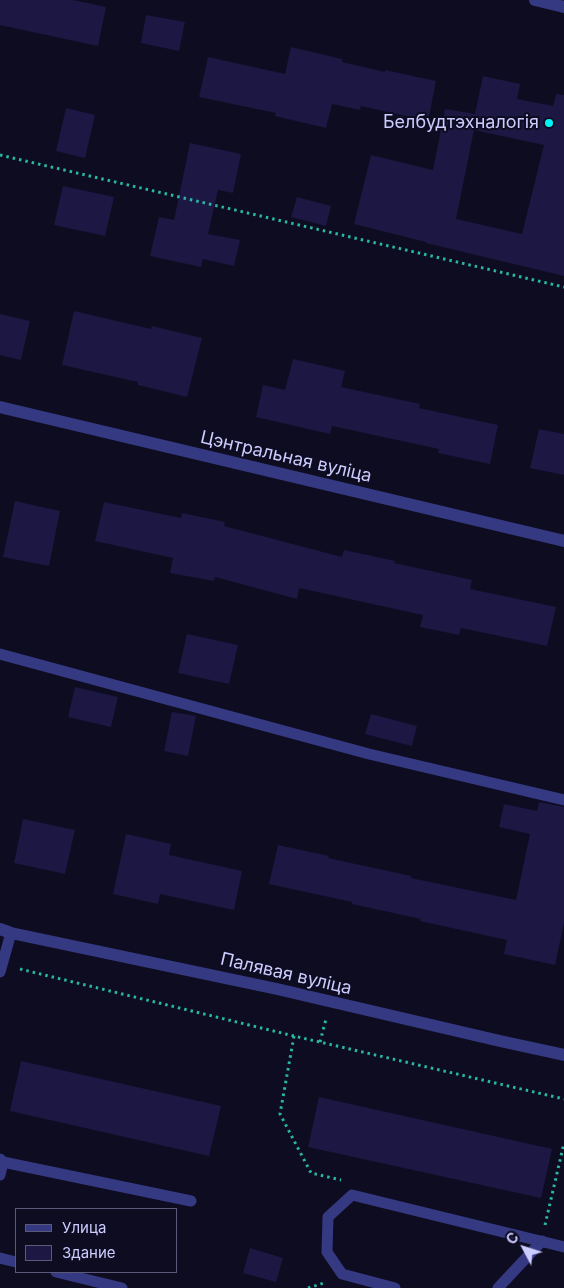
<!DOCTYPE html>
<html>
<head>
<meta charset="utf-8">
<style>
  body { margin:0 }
  #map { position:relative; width:564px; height:1288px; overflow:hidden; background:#0e0c21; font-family:Inter,sans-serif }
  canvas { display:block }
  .legend { position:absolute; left:15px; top:1208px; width:162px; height:65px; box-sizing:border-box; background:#0e0c21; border:1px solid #5a597a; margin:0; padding:6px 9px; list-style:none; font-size:15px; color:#cdccff }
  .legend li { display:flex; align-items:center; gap:10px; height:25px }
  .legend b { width:25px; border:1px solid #5a597a }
  .north { position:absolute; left:499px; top:1223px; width:50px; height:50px; -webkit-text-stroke:4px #0e0c21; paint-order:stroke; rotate:310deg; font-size:14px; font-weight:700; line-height:20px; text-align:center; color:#cdccff }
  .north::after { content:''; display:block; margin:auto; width:18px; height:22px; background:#cdccff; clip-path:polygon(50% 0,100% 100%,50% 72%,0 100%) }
</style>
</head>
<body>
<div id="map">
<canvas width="564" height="1288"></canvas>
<ul class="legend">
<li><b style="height:6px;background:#353982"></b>Улица</li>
<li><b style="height:14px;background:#1c1743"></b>Здание</li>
</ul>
<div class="north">С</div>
</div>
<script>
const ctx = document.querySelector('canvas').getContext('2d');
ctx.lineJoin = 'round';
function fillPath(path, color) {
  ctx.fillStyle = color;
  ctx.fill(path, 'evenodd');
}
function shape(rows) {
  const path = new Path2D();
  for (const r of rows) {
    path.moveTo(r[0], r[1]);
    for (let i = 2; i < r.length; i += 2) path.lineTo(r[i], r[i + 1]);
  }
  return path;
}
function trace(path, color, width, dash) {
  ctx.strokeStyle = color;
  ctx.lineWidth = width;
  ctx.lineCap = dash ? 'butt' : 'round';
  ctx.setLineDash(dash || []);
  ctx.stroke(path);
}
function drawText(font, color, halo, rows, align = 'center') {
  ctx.font = font + ' Inter,sans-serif';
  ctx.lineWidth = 4;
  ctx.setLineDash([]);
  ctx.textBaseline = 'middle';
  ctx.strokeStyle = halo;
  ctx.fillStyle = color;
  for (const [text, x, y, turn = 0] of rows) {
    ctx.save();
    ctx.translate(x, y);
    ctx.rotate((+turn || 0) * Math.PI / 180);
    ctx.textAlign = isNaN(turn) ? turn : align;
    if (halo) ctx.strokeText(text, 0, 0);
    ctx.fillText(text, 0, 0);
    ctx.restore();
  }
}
fillPath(shape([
  [0,0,73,0,106,7,98,46,0,25],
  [146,15,185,22,179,51,141,43],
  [291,47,342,59,342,62,385,72,385,70,436,81,428,121,361,106,360,110,332,104,326,128,275,116,276,113,199,97,208,57,285,74],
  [483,76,520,84,517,99,553,106,556,94,564,95,564,276,426,243,426,242,354,224,371,155,433,170,445,109,475,114],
  [474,130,544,145,522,234,456,219],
  [66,108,95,115,85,158,56,151],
  [190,143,241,154,233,193,218,190,208,234,240,240,234,266,203,259,201,267,150,256,159,217,174,220],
  [63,186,114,197,105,236,54,225],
  [297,197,331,206,326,226,291,217],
  [74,311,151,329,152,326,202,338,187,397,138,385,138,382,62,365],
  [0,314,30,321,21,360,0,355],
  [293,359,345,371,341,387,420,404,419,408,498,425,490,464,438,453,439,449,332,426,330,434,256,417,263,385,285,390],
  [539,429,564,434,564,475,530,468],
  [15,501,60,511,49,566,3,557],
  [104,502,181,518,182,513,225,522,224,526,342,557,344,550,395,561,394,563,472,580,470,589,556,607,547,646,461,628,459,635,420,627,423,615,299,588,297,599,215,577,214,581,170,573,173,558,95,541],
  [187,634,238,645,229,684,178,673],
  [75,687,118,697,111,727,68,717],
  [172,712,196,716,188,756,164,751],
  [371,714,417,726,412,746,365,734],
  [539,802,564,807,564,923,555,965,504,954,507,940,420,921,421,919,352,904,352,902,269,884,278,845,329,856,328,858,411,876,411,878,516,900,530,834,499,827,504,804,537,811],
  [23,819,75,830,65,874,14,863],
  [126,834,171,844,169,855,242,871,234,910,160,894,158,904,113,894],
  [21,1061,221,1106,209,1156,10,1111],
  [319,1097,552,1149,541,1198,308,1147],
  [250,1248,283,1258,276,1282,243,1273]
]), '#1c1743');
trace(shape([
  [0,155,564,287],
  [20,969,294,1036,564,1099],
  [294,1036,280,1114,311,1173,341,1180],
  [320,1042,326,1019],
  [545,1225,564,1143],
  [308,1288,324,1283]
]), '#28b7a2', 3, [2.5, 4]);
trace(shape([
  [0,654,369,754,564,800],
  [0,972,11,933],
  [0,1159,3,1162,191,1201],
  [0,1175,3,1162],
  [0,1258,16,1262],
  [56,1272,122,1288],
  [395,1288,342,1274,327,1252,328,1217,352,1195,564,1247],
  [498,1288,542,1241]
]), '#353982', 11);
trace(shape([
  [535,0,564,7],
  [0,407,564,541],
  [0,929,11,933,277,989,500,1041,564,1055]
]), '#353982', 12);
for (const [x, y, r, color] of [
  [549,123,5,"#00f4f7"]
]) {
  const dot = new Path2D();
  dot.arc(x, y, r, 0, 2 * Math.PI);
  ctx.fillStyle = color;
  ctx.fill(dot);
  trace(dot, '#0e0c21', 2);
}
drawText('18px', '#cdccff', '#0e0c21', [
  ["Белбудтэхналогія",539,123]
], 'right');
drawText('18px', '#cdccff', '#0e0c21', [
  ["Цэнтральная вуліца",286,457,13],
  ["Палявая вуліца",286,974,13]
]);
</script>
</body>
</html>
